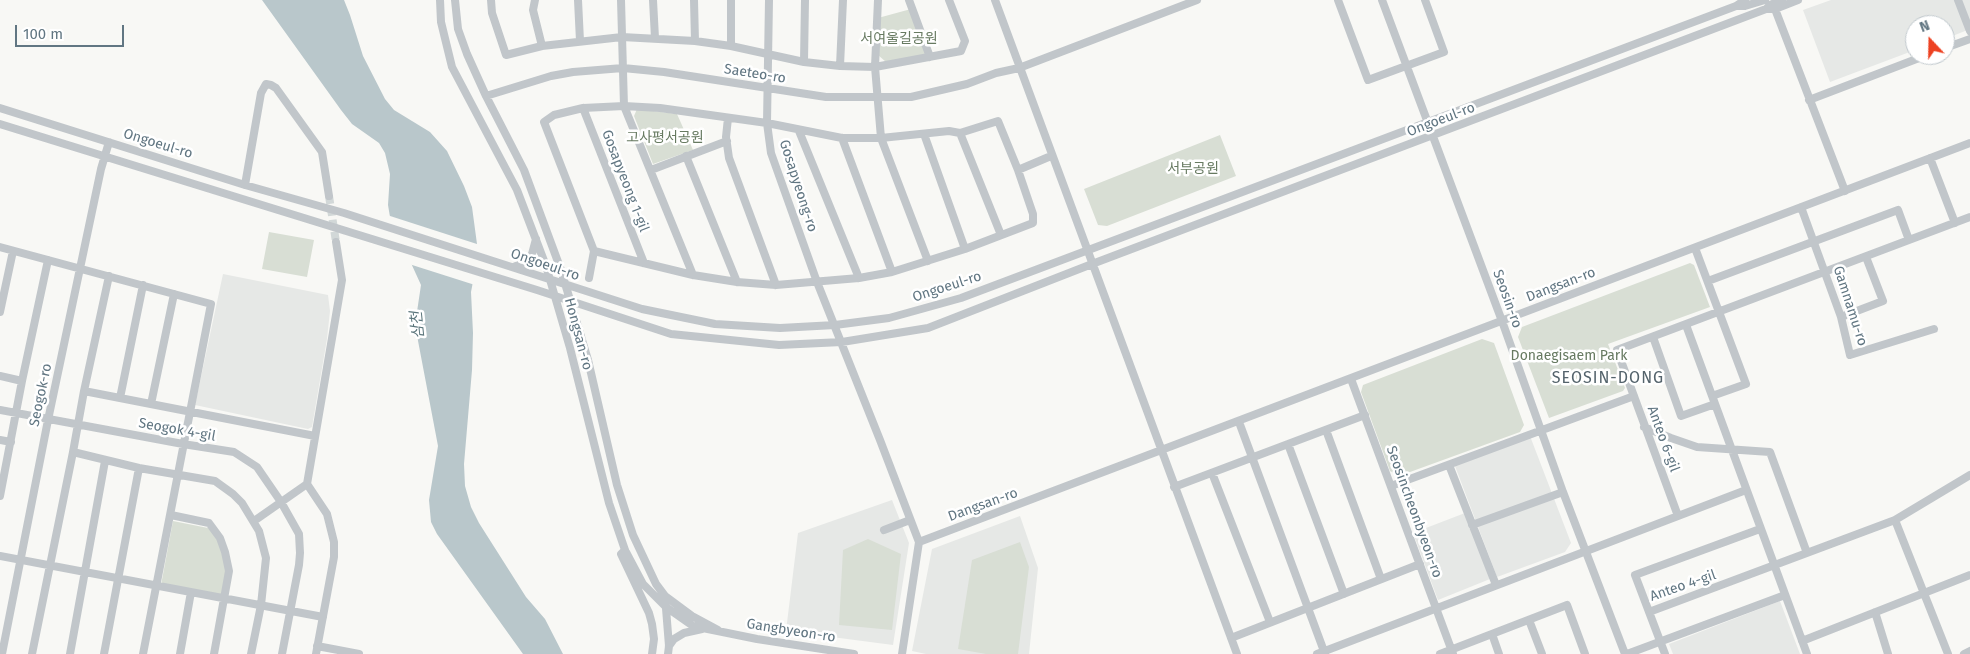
<!DOCTYPE html>
<html>
<head>
<meta charset="utf-8">
<style>
  body { margin:0 }
  #map { position:relative; width:1970px; height:654px; overflow:hidden; background:#f8f8f5; font-family:"Fira Sans",sans-serif }
  canvas { display:block }
  .north { position:absolute; left:1905px; top:15px; width:50px; height:50px; box-sizing:border-box; background:#fff; border:1px solid #c0c8cd; border-radius:50%; rotate:339deg; font-size:14px; font-weight:700; line-height:20px; text-align:center; color:#617682 }
  .north::after { content:''; display:block; margin:auto; width:18px; height:22px; background:#ed4121; clip-path:polygon(50% 0,100% 100%,50% 72%,0 100%) }
  .scale { position:absolute; left:15px; top:25px; width:109px; height:22px; box-sizing:border-box; border:2px solid #617682; border-top:0; padding-left:6px; font-size:15px; line-height:18px; white-space:nowrap; color:#617682; -webkit-text-stroke:4px #fff; paint-order:stroke }
</style>
</head>
<body>
<div id="map">
<canvas width="1970" height="654"></canvas>
<div class="north">N</div>
<div class="scale">100 m</div>
</div>
<script>
const ctx = document.querySelector('canvas').getContext('2d');
ctx.lineJoin = 'round';
function fillPath(path, color) {
  ctx.fillStyle = color;
  ctx.fill(path, 'evenodd');
}
function shape(rows) {
  const path = new Path2D();
  for (const r of rows) {
    path.moveTo(r[0], r[1]);
    for (let i = 2; i < r.length; i += 2) path.lineTo(r[i], r[i + 1]);
  }
  return path;
}
function trace(path, color, width, dash) {
  ctx.strokeStyle = color;
  ctx.lineWidth = width;
  ctx.lineCap = dash ? 'butt' : 'round';
  ctx.setLineDash(dash || []);
  ctx.stroke(path);
}
function drawText(font, color, halo, rows, align = 'center') {
  ctx.font = font + ' "Fira Sans","Noto Sans KR",sans-serif';
  ctx.lineWidth = 5;
  ctx.setLineDash([]);
  ctx.textBaseline = 'middle';
  ctx.strokeStyle = halo;
  ctx.fillStyle = color;
  for (const [text, x, y, turn = 0] of rows) {
    ctx.save();
    ctx.translate(x, y);
    ctx.rotate((+turn || 0) * Math.PI / 180);
    ctx.textAlign = isNaN(turn) ? turn : align;
    if (halo) ctx.strokeText(text, 0, 0);
    ctx.fillText(text, 0, 0);
    ctx.restore();
  }
}
fillPath(shape([
  [1831,0,1970,0,1970,29,1945,39,1945,25,1915,25,1915,50,1830,82,1803,10],
  [223,274,328,295,330,311,327,339,312,427,308,429,195,405],
  [1530,436,1571,543,1565,552,1497,577,1455,466],
  [892,500,909,543,893,645,786,631,798,533],
  [1465,513,1490,579,1438,600,1413,533],
  [1020,516,1038,568,1029,654,926,654,912,651,932,549],
  [1780,601,1800,654,1673,654,1669,644]
]), '#e6e8e6');
fillPath(shape([
  [911,9,926,50,924,56,886,62,878,55,878,18],
  [637,109,677,114,693,150,653,164,634,116],
  [1220,135,1236,176,1107,226,1098,225,1084,189],
  [269,232,314,240,307,277,262,269],
  [1690,263,1694,265,1710,307,1608,344,1625,388,1623,391,1549,418,1518,337,1522,327],
  [1482,339,1494,343,1524,425,1520,432,1399,476,1390,471,1361,392,1363,385],
  [173,521,208,528,214,533,226,555,225,597,161,585],
  [868,539,901,554,892,630,839,625,843,550],
  [1020,542,1029,567,1018,654,986,654,958,649,972,560]
]), '#d8ded4');
fillPath(shape([
  [262,0,344,0,350,15,363,56,385,99,394,110,430,132,447,151,464,186,472,207,477,244,477,261,471,292,473,333,472,370,464,464,465,486,471,507,479,523,526,597,545,619,563,654,523,654,437,534,431,522,429,500,438,446,415,325,421,285,390,217,388,205,390,174,385,153,379,143,352,124,341,110]
]), '#b9c7cb');
fillPath(shape([
  [387,215,480,245,480,261,475,285,409,264,394,236]
]), '#f8f8f5');
trace(shape([
  [329,196,336,242]
]), '#d2d8d8', 8, [8, 4]);
trace(shape([
  [440,0,441,22,452,67,517,190,546,266,570,348,609,503,625,550,643,584,666,607,693,626,757,639,854,654],
  [455,0,458,29,467,54,486,96,524,170,561,270,588,360,617,485,633,535,656,584,665,596,669,646,668,654],
  [491,0,492,13,506,55,542,46,622,37,695,41,731,46,804,62,840,66,875,67,961,51,965,41,949,0],
  [535,0,533,10,542,46],
  [578,0,580,41],
  [621,0,624,106,693,275],
  [653,0,655,38],
  [694,0,695,41],
  [731,0,731,46],
  [769,0,767,123,771,153,817,282,880,440,919,542],
  [878,0,875,67,881,138,928,261],
  [909,0,930,57],
  [995,0,1237,654],
  [1338,0,1368,80,1444,52,1425,0],
  [1382,0,1502,321,1563,492,1625,654],
  [1958,0,1970,31],
  [1736,6,1745,6,1765,0],
  [1766,9,1770,5,1782,0],
  [1775,9,1845,191],
  [1945,48,1970,39],
  [804,62,805,0],
  [840,66,843,0],
  [486,96,551,76,573,72,623,68,664,72,826,97,911,97,967,84,996,73,1019,68,1197,0],
  [1809,100,1927,55],
  [624,106,660,108,767,123,842,138,881,138,949,131,960,133,998,121,1018,170,1033,214,1033,223,965,249,892,272,859,278,776,285,737,282,693,275,594,251,544,122,554,115,583,108,624,106],
  [0,108,245,185,344,213,642,309,715,324,780,328,835,325,889,318,961,298,1736,6,1745,0],
  [583,108,644,263],
  [728,118,726,137,729,158,776,285],
  [0,124,537,290,671,334,779,345,842,342,928,328,1092,264,1766,9,1775,9,1798,0],
  [799,131,859,278],
  [960,133,1001,235],
  [924,134,965,249],
  [842,138,892,272],
  [686,156,737,282],
  [1930,158,1955,223],
  [651,170,727,141],
  [1018,170,1051,156],
  [245,185,261,93,266,84,271,85,276,88,322,152,329,196],
  [1801,207,1841,317,1850,355,1934,329],
  [0,247,211,304,143,654],
  [1695,248,1746,384,1712,396],
  [514,267,527,261,532,254,536,239],
  [589,278,594,251],
  [1708,281,1898,210,1909,240],
  [0,312,13,251],
  [1841,317,1883,301,1866,257],
  [1686,325,1807,654],
  [1653,337,1681,416,1715,404],
  [0,376,22,381],
  [1351,379,1453,654],
  [84,391,315,436],
  [120,398,143,285],
  [151,404,174,294],
  [0,410,183,444,234,452,257,467,281,502,299,534,300,553,299,565,282,654],
  [1239,422,1325,654],
  [1644,427,1671,438,1697,447,1770,452,1807,553],
  [1326,430,1381,579],
  [0,440,11,442],
  [1288,444,1344,594],
  [73,452,84,391,109,276],
  [1449,465,1496,585],
  [1212,473,1270,622],
  [307,484,327,514,334,542,334,557,316,654],
  [1391,486,1634,396],
  [1174,487,1365,415],
  [0,496,22,381,48,260],
  [171,515,209,523,220,538,225,552,229,571,214,654],
  [1678,516,1617,350,1970,217],
  [1895,520,1948,654],
  [254,521,307,484,342,280,336,242],
  [1472,525,1563,492],
  [884,530,910,520],
  [625,550,621,554,649,613,652,624,654,639,652,654],
  [0,556,323,617],
  [665,596,692,616,718,630],
  [1649,612,1895,520,1970,475],
  [1875,612,1888,654],
  [1529,620,1542,654],
  [1492,634,1499,654],
  [1231,638,1420,564],
  [1802,641,1970,575],
  [317,646,359,654],
  [669,646,674,639,684,633,702,629],
  [2,654,48,420,101,169,109,142],
  [32,654,73,452,139,468,215,481,233,494,242,503,259,531,266,558,261,605,251,654],
  [70,654,105,461],
  [104,654,139,468],
  [180,654,191,592],
  [902,654,919,542,1970,143],
  [1317,654,1746,490],
  [1440,654,1567,605,1585,654],
  [1627,654,1785,595],
  [1665,654,1635,575,1760,529],
  [1964,654,1970,651]
]), '#c1c6ca', 8);
drawText('14px', '#677a61', '#fff', [
  ["서여울길공원",899,39],
  ["고사평서공원",665,138],
  ["서부공원",1193,169],
  ["Donaegisaem Park",1569,356]
]);
drawText('14px', '#617682', '#fff', [
  ["Saeteo-ro",755,74,9],
  ["Ongoeul-ro",1441,120,-21],
  ["Ongoeul-ro",158,144,17],
  ["Gosapyeong 1-gil",625,181,69],
  ["Gosapyeong-ro",798,186,72],
  ["Ongoeul-ro",545,265,19],
  ["Dangsan-ro",1561,285,-21],
  ["Ongoeul-ro",947,287,-18],
  ["Seosin-ro",1507,299,70],
  ["Gamnamu-ro",1850,306,72],
  ["Hongsan-ro",578,334,75],
  ["Seogok-ro",41,395,-78],
  ["Seogok 4-gil",177,430,10],
  ["Anteo 6-gil",1663,439,70],
  ["Dangsan-ro",983,505,-20],
  ["Seosincheonbyeon-ro",1414,512,70],
  ["Anteo 4-gil",1683,586,-19],
  ["Gangbyeon-ro",791,631,9]
]);
drawText('italic 15px', '#5c767c', '#fff', [
  ["삼천",418,325,-96]
]);
ctx.letterSpacing = '1px';
drawText('16px', '#54636c', '#fff', [
  ["SEOSIN-DONG",1608,379]
]);
ctx.letterSpacing = '0px';
</script>
</body>
</html>
